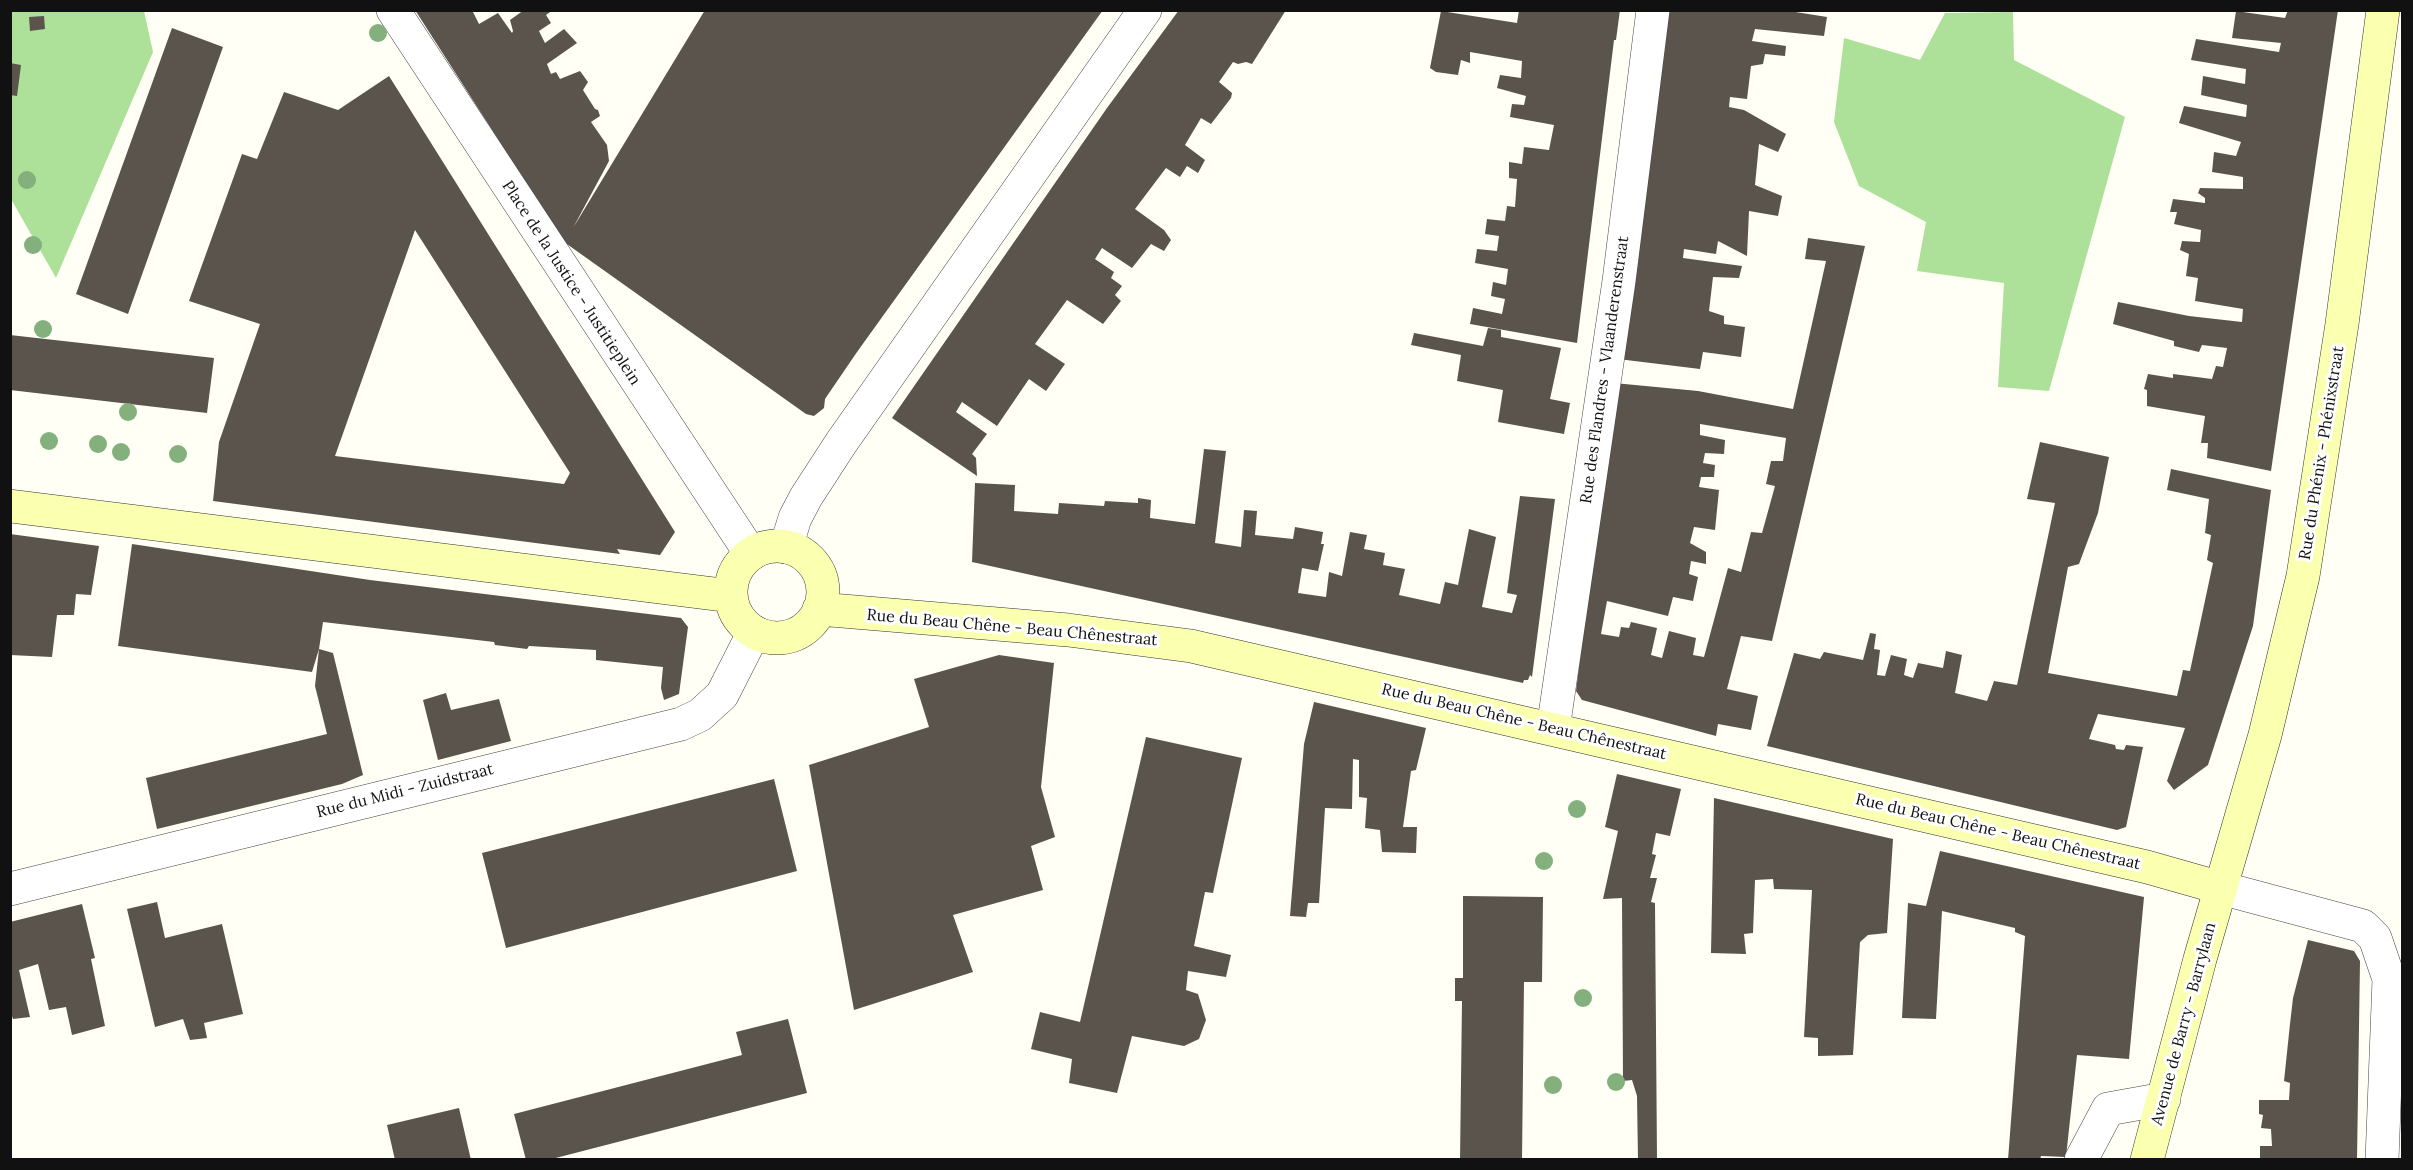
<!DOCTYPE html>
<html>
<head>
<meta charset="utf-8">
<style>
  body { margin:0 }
  #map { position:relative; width:2413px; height:1170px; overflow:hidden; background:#fffff5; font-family:Lora,serif }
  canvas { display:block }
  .frame { position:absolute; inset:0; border:12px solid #111; pointer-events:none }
</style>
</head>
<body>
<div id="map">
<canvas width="2413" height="1170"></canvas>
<div class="frame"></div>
</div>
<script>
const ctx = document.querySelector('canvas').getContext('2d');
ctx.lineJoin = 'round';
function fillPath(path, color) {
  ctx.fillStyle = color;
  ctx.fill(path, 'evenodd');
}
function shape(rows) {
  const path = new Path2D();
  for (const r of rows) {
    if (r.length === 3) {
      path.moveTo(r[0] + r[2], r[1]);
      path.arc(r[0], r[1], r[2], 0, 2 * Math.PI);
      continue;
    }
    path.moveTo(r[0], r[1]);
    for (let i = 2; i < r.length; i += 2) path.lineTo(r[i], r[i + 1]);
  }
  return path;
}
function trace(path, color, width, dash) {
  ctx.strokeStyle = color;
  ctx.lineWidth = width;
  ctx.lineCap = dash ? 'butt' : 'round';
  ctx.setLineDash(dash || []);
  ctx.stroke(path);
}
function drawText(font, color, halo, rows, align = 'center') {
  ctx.font = font + ' Lora,serif';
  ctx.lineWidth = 6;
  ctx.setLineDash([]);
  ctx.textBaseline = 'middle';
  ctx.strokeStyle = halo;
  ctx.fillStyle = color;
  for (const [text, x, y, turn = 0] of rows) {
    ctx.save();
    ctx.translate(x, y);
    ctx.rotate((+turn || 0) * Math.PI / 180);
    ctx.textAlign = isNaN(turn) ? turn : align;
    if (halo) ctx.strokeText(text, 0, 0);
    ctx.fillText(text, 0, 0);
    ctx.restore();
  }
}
fillPath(shape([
  [10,11,144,11,153,52,56,278,11,199],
  [2013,12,2014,60,2125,117,2049,391,1998,387,2004,283,1917,271,1926,222,1859,186,1834,122,1844,38,1920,60,1945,13]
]), '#ade098');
fillPath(shape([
  [415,10,472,10,479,24,498,13,512,33,513,31,510,20,524,10,553,10,546,15,551,23,539,31,545,43,564,29,577,43,547,64,551,74,556,72,560,79,580,71,588,82,583,90,595,109,598,110,600,116,591,122,607,145,609,161,573,228,705,10,1103,10,857,352,825,399,824,408,814,416,806,414,564,242],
  [1179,10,1286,10,1252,64,1246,62,1238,64,1233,62,1219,82,1232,93,1231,98,1211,124,1201,118,1185,145,1205,160,1198,173,1187,166,1180,177,1166,168,1135,209,1164,230,1171,240,1164,251,1151,244,1132,268,1102,248,1095,259,1114,272,1111,278,1122,286,1115,295,1121,301,1103,324,1067,300,1035,344,1065,364,1046,391,1029,379,997,426,962,402,956,412,987,434,972,454,976,458,977,476,892,418,1107,108],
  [1519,10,1620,10,1616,40,1614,40,1577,343,1470,324,1473,308,1502,314,1505,299,1491,296,1493,282,1506,285,1508,269,1475,263,1477,249,1497,251,1499,236,1485,234,1487,219,1505,221,1507,206,1515,207,1517,179,1509,178,1509,162,1522,164,1524,147,1549,150,1554,125,1510,117,1512,104,1524,105,1526,96,1497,88,1500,75,1521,78,1522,61,1470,52,1470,63,1461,60,1458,75,1436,72,1430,68,1441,11,1517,23],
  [1664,10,1783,10,1827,17,1824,36,1755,29,1752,41,1786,46,1785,56,1765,54,1763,64,1751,66,1747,99,1730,97,1729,107,1744,110,1786,134,1778,152,1759,144,1755,185,1782,196,1778,216,1749,211,1747,256,1718,241,1716,254,1684,249,1683,258,1742,266,1739,278,1713,277,1709,311,1724,316,1724,324,1745,327,1741,357,1703,352,1700,369,1618,359],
  [2288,10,2338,10,2271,471,2207,458,2208,443,2201,443,2205,416,2147,406,2147,390,2144,389,2148,374,2173,378,2173,374,2212,379,2216,366,2223,367,2227,348,2202,345,2199,352,2174,346,2174,341,2113,324,2118,302,2189,316,2242,322,2243,309,2195,301,2198,278,2186,276,2189,254,2180,250,2182,241,2200,242,2201,230,2174,224,2177,212,2170,212,2173,199,2205,203,2205,198,2198,193,2200,188,2243,189,2243,177,2212,172,2214,152,2236,156,2241,142,2179,123,2184,106,2246,117,2247,105,2201,95,2203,76,2245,84,2246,69,2191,60,2196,39,2279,52,2281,43,2232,38,2236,11,2285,18],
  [44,16,45,29,30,31,29,17],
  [172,28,223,47,128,314,76,294],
  [10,63,21,65,17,96,10,95],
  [389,76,675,532,660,555,617,549,620,554,213,501,219,442,260,324,189,301,242,154,257,159,284,92,338,110],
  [415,230,570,473,564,484,335,456],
  [1808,238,1865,246,1772,641,1741,636,1727,689,1758,696,1751,730,1718,724,1716,736,1582,700,1576,691,1614,383,1698,391,1793,409,1826,261,1805,259],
  [1700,424,1786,438,1783,461,1771,461,1766,484,1775,486,1762,533,1751,532,1741,572,1728,568,1704,657,1693,655,1696,638,1669,631,1662,658,1651,655,1657,628,1631,622,1629,628,1621,627,1619,637,1601,634,1607,601,1668,616,1673,597,1693,601,1698,577,1689,574,1691,561,1706,564,1706,552,1690,543,1694,527,1715,530,1719,490,1699,487,1701,477,1714,477,1715,465,1703,463,1705,453,1724,454,1725,440,1700,435],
  [1488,328,1501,330,1501,337,1561,348,1550,399,1570,403,1564,434,1498,422,1503,390,1457,381,1461,355,1411,345,1414,333,1483,346],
  [10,335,214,358,207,413,10,390],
  [2040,442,2109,457,2098,513,2079,564,2068,567,2048,673,2177,696,2183,670,2190,671,2213,563,2207,560,2211,535,2205,533,2209,499,2167,490,2171,469,2271,490,2253,626,2208,765,2174,790,2167,781,2185,728,2098,714,2089,739,2115,745,2116,749,2124,750,2126,745,2143,747,2126,827,2117,830,1767,746,1794,653,1820,659,1824,652,1863,660,1870,633,1876,634,1874,649,1880,650,1877,675,1885,676,1891,655,1907,659,1904,675,1913,678,1918,663,1943,668,1946,651,1962,655,1955,693,1987,701,1994,681,2017,685,2055,503,2027,499],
  [1204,449,1226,451,1215,543,1241,547,1244,510,1257,511,1255,535,1293,539,1295,527,1323,532,1321,544,1324,544,1318,571,1302,568,1298,593,1326,597,1329,572,1342,576,1350,532,1367,535,1364,549,1385,553,1383,565,1405,569,1399,595,1440,604,1445,582,1458,585,1469,529,1496,537,1482,607,1512,613,1517,595,1507,593,1520,496,1555,499,1532,677,1530,675,1528,680,1524,680,1523,683,972,562,975,483,1015,485,1014,511,1058,514,1059,503,1104,506,1105,501,1138,503,1138,498,1151,500,1150,518,1195,524],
  [10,534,99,546,91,595,76,594,74,615,57,615,52,657,10,655],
  [132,544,370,580,681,618,688,627,679,694,664,700,661,688,663,667,596,660,596,650,529,646,527,649,495,645,494,642,323,622,319,649,333,653,363,775,342,784,157,829,146,778,327,734,315,686,319,649,312,672,118,646],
  [999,655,1054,663,1041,787,1055,837,1031,846,1043,890,953,915,973,972,854,1010,809,765,929,727,914,679],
  [446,693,451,710,499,699,511,741,438,760,423,700],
  [1314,702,1426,728,1416,770,1411,771,1403,827,1417,827,1416,853,1382,852,1380,830,1365,828,1367,798,1359,797,1359,760,1353,759,1352,809,1325,808,1319,903,1308,903,1306,917,1290,916,1304,744],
  [1146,737,1242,758,1213,893,1205,892,1194,946,1231,955,1226,977,1188,971,1186,990,1198,994,1206,1020,1199,1039,1184,1046,1132,1036,1117,1093,1069,1083,1072,1059,1031,1049,1040,1012,1080,1022],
  [1617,774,1681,789,1670,836,1656,833,1652,854,1656,855,1650,878,1657,878,1651,902,1655,903,1657,1160,1638,1160,1637,1096,1632,1080,1623,1081,1622,898,1603,899,1618,831,1605,827],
  [774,779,797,871,506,948,482,853],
  [1714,798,1893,839,1887,933,1868,935,1860,942,1853,1055,1818,1056,1818,1038,1804,1037,1812,890,1774,889,1773,879,1755,880,1753,933,1744,934,1746,954,1711,953],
  [1940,851,2144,897,2129,1059,2077,1055,2066,1157,2041,1156,2040,1160,2008,1160,2025,936,2015,932,2015,928,1942,911,1936,1019,1902,1018,1908,903,1926,906],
  [1463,896,1543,897,1542,982,1524,982,1522,1160,1460,1160,1462,1001,1455,1001,1455,978,1463,978],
  [157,902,165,938,222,924,243,1014,204,1023,207,1038,190,1040,183,1019,155,1027,127,909],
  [82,904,95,958,91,959,105,1026,72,1035,66,1007,49,1010,38,964,19,970,30,1017,13,1019,10,1010,10,922],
  [2308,940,2354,951,2360,961,2357,1160,2260,1160,2260,1146,2272,1146,2271,1129,2261,1128,2263,1115,2259,1114,2259,1100,2289,1100,2290,1083,2284,1081,2290,1024,2293,998],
  [788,1019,807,1093,548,1160,526,1160,514,1114,742,1055,736,1032],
  [459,1108,471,1160,395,1160,387,1125]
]), '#5b544c');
const street = shape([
  [393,10,751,554],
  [786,547,795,518,806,497,841,443,1145,10],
  [1553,729,1619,281,1653,10],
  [2221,888,2363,926,2375,938,2389,979,2382,1160],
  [10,889,681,724,700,715,722,695,754,632],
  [2081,1160,2108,1109,2164,1099]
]);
const secondary = shape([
  [10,506,731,596],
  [777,592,46],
  [819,609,1068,630,1191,646,2147,867,2221,888],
  [2147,1160,2200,959,2265,735,2303,576,2342,324,2383,10]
]);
trace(street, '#444', 34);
trace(secondary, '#333', 34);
trace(street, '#fff', 33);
trace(secondary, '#fbffb0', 33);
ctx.fillStyle = '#83b07d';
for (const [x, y] of [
  [378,33],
  [27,180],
  [33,245],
  [43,329],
  [128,412],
  [49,441],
  [98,444],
  [121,452],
  [178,454],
  [1577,809],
  [1544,861],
  [1583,998],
  [1616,1082],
  [1553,1085]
]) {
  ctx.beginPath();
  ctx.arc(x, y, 9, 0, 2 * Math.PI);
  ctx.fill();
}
drawText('16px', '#111', '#fff', [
  ["Place de la Justice - Justitieplein",571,283,57],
  ["Rue des Flandres - Vlaanderenstraat",1605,370,-82],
  ["Rue du Phénix - Phénixstraat",2322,453,-81],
  ["Rue du Beau Chêne - Beau Chênestraat",1012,628,5],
  ["Rue du Beau Chêne - Beau Chênestraat",1524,722,13],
  ["Rue du Midi - Zuidstraat",405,791,-14],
  ["Rue du Beau Chêne - Beau Chênestraat",1998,832,13],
  ["Avenue de Barry - Barrylaan",2184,1024,-75]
]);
</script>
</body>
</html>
